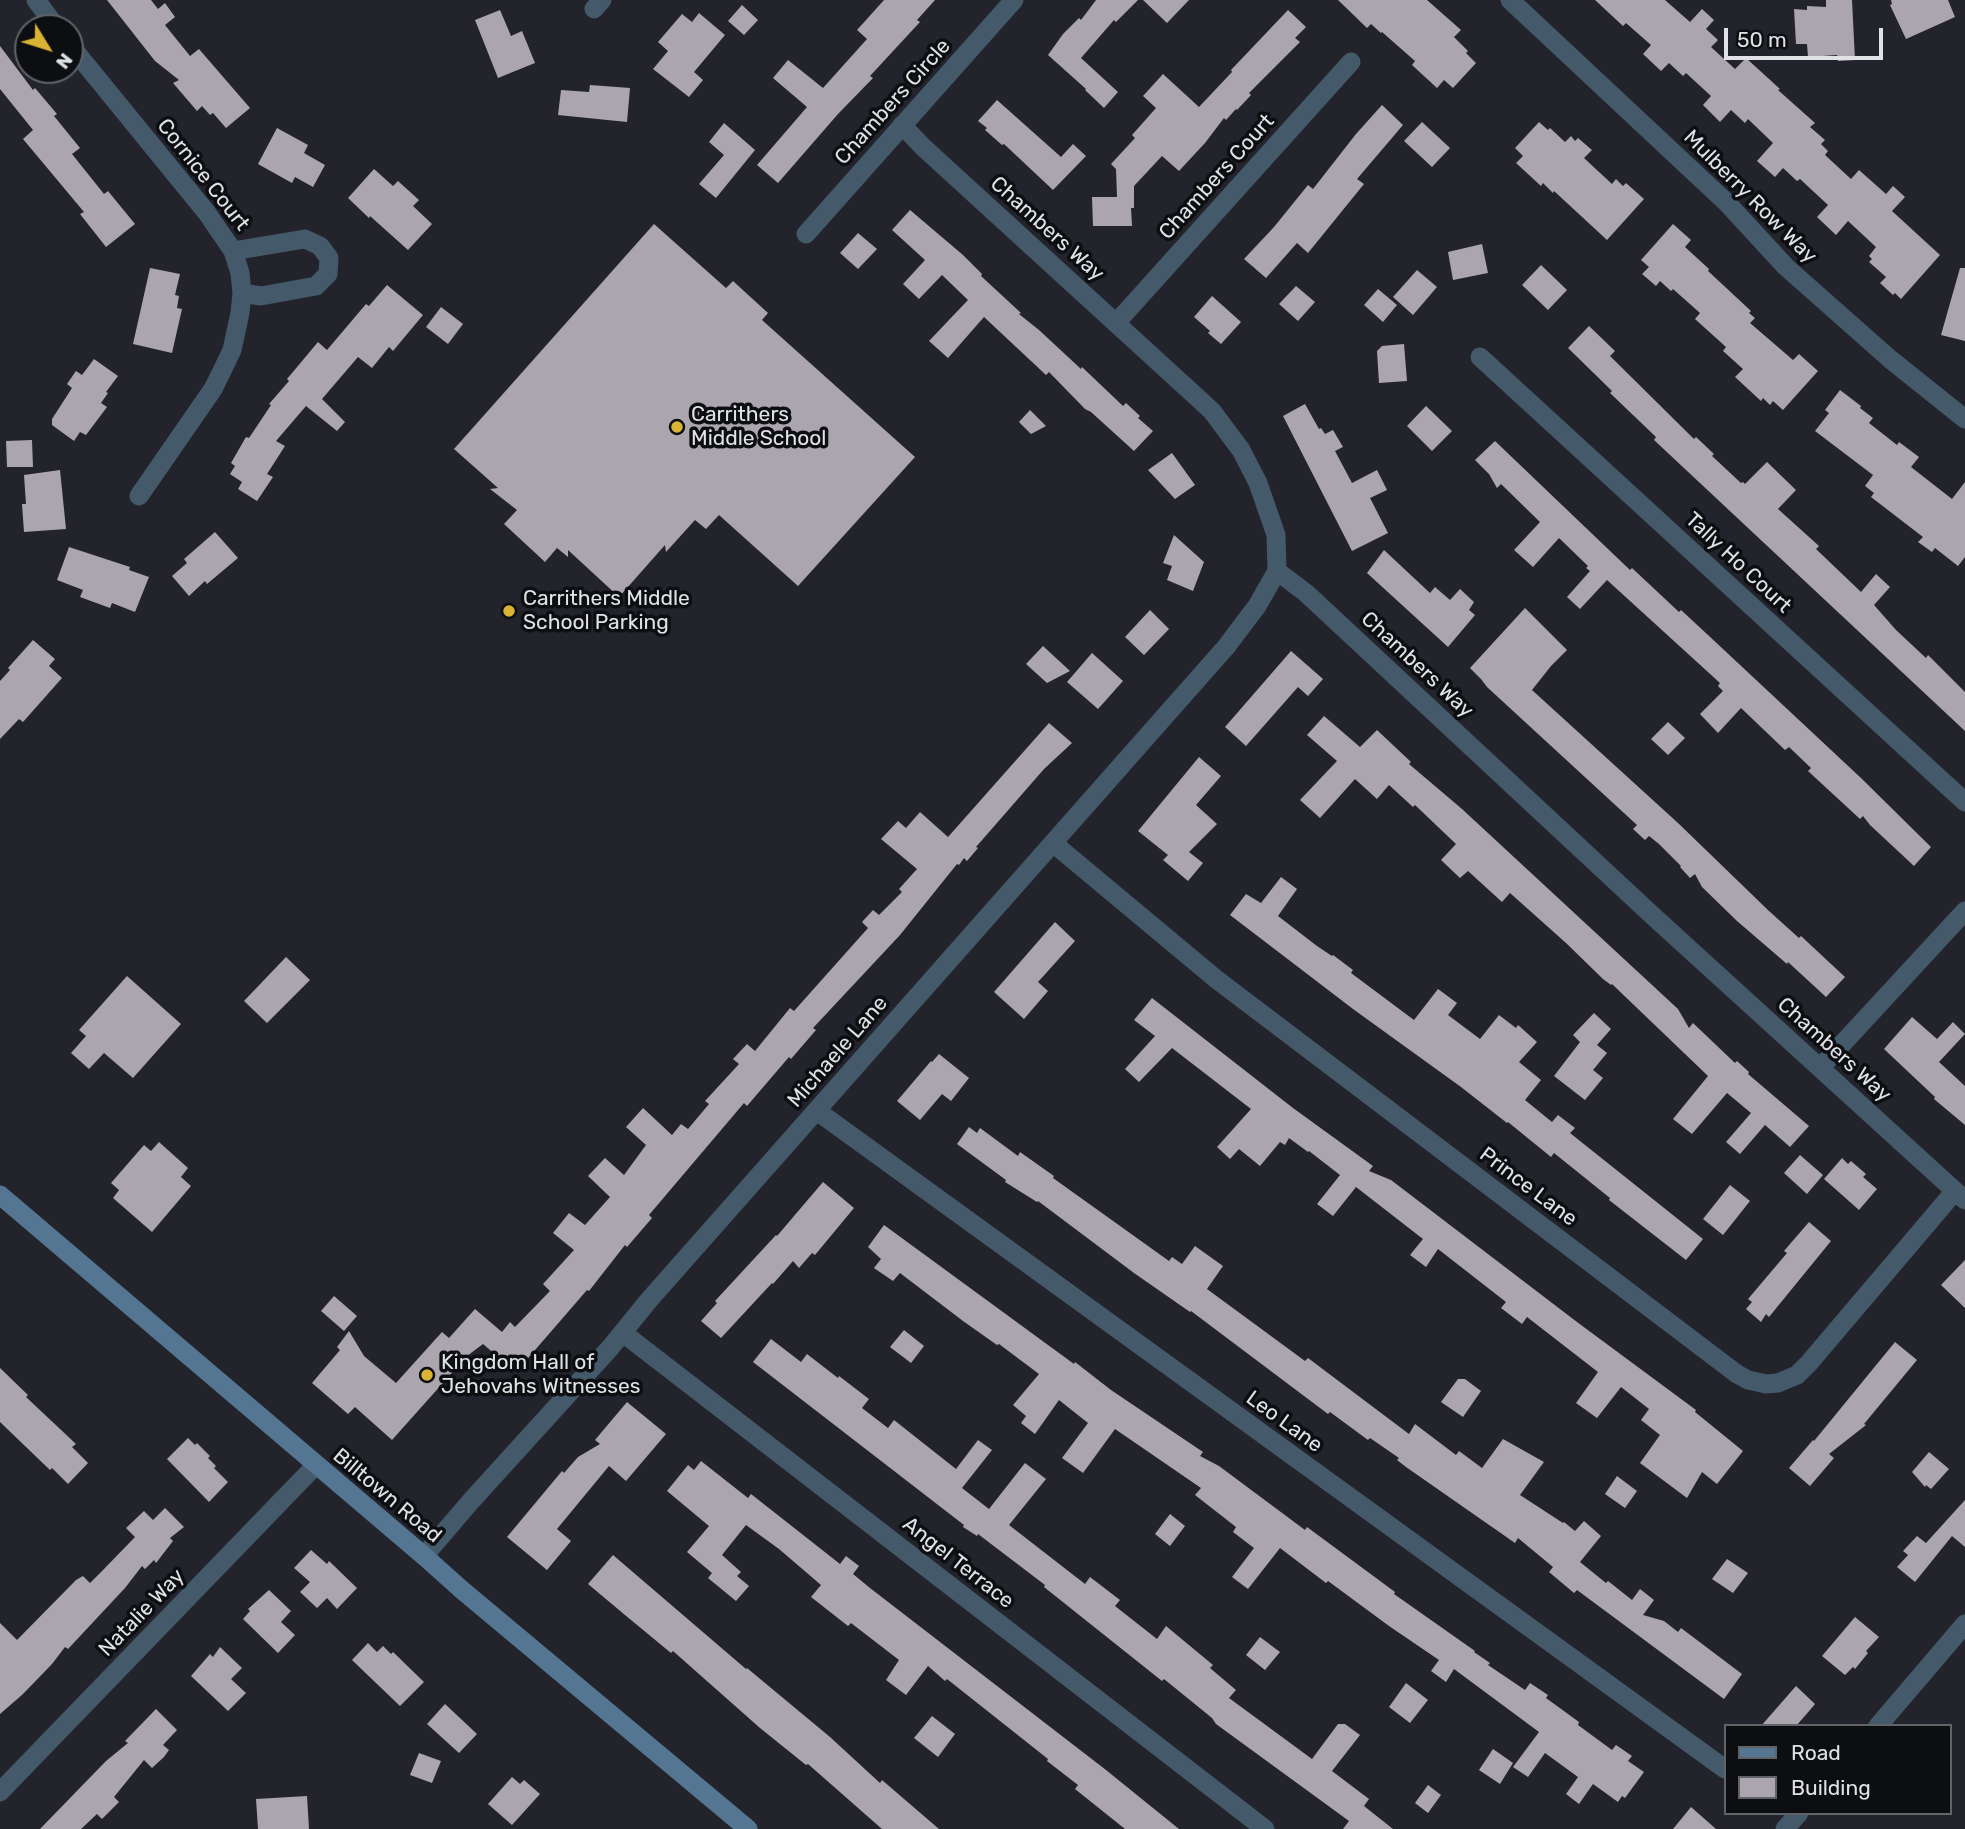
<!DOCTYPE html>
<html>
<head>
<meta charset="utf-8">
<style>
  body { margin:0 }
  #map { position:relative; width:1965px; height:1829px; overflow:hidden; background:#23242b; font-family:Rubik,sans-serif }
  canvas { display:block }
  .legend { position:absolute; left:1724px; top:1724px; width:228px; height:91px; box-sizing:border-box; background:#0d0e11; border:2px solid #626366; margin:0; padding:9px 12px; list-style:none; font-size:21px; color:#e1e2e6 }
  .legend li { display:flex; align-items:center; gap:14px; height:35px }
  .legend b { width:35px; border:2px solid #626366 }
  .north { position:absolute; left:14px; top:14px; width:70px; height:70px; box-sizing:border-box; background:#0d0e11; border:2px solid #626366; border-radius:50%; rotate:128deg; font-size:19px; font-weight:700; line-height:28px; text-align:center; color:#e1e2e6 }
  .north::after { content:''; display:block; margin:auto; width:24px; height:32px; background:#d9b334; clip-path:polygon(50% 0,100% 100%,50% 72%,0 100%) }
  .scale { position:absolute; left:1724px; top:28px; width:159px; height:32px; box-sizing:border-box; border:4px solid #e1e2e6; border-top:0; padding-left:9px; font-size:21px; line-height:24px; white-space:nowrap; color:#e1e2e6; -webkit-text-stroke:5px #0d0e11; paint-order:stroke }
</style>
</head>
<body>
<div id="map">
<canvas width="1965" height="1829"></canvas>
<ul class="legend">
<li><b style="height:9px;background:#547692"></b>Road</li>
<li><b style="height:19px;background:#aba5ae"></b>Building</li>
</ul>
<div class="north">N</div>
<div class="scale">50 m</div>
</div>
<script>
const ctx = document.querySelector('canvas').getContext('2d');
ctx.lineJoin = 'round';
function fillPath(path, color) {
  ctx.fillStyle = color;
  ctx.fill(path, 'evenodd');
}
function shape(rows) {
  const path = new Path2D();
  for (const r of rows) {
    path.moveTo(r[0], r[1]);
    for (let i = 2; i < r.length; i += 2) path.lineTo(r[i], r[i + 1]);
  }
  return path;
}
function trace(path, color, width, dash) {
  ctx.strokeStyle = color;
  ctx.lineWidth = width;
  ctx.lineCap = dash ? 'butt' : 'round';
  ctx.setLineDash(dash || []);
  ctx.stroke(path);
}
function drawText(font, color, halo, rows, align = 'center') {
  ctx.font = font + ' Rubik,sans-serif';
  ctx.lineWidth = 7;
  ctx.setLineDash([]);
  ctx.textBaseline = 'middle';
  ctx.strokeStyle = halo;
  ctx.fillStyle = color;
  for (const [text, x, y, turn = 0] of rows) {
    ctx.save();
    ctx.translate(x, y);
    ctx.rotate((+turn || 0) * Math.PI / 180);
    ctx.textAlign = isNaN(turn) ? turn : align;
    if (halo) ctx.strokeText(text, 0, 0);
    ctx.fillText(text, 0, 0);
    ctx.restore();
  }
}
fillPath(shape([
  [107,0,151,0,158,9,165,3,175,17,165,25,190,56,199,49,250,108,226,128,213,113,210,115,202,106,197,111,173,83,179,80,155,61],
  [884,0,935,0,917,20,920,22,870,76,873,78,838,114,778,183,757,165,807,107,773,78,788,60,823,88,867,39,857,30],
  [1096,0,1138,0,1116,22,1114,20,1081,58,1118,92,1104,108,1085,90,1086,89,1048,55,1063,34,1079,18,1081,20],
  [1143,0,1189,0,1167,23],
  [1338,0,1427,0,1461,30,1454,37,1468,51,1466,53,1476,63,1453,88,1444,80,1437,88,1412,65,1415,61,1382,32,1381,33,1371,24,1367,28],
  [1595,0,1665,0,1690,22,1702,9,1714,20,1706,29,1718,40,1711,47,1735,69,1746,58,1780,89,1778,90,1815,123,1810,127,1825,140,1821,144,1828,151,1825,155,1851,179,1859,170,1886,194,1893,186,1905,197,1892,211,1940,255,1901,299,1895,293,1893,295,1880,283,1886,277,1869,262,1872,259,1869,256,1876,247,1848,221,1836,235,1817,217,1828,205,1800,179,1797,181,1783,168,1775,177,1757,161,1773,143,1748,119,1745,123,1731,110,1720,122,1703,105,1711,96,1686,73,1683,76,1669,63,1661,71,1643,54,1651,45,1626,23,1623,26],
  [1826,0,1852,0,1855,60,1838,61,1837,55,1808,57,1807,44,1796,44,1794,9,1807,10,1807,6,1826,7],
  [1891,0,1948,0,1955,17,1906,39,1890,5,1892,4],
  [742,5,758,20,744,35,728,21],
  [500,10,511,36,522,31,535,63,498,78,475,20],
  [1288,10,1306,27,1295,38,1300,42,1249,93,1251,95,1237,110,1236,109,1226,120,1224,118,1205,143,1179,171,1162,156,1134,186,1134,208,1131,208,1132,226,1093,226,1092,197,1117,197,1116,169,1111,164,1135,138,1132,135,1156,108,1143,96,1163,74,1199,107,1232,72,1231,70],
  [699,13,725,35,694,72,703,80,689,97,653,69,668,51,658,42,682,14,692,22],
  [0,46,33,90,35,88,57,114,54,116,80,148,72,154,104,194,108,191,135,224,106,247,80,214,84,212,23,139,33,130,0,89],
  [590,85,630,88,627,122,558,115,561,90,589,92],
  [997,100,1061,157,1073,144,1086,156,1053,190,1004,144,1002,145,985,130,987,128,978,121],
  [1382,105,1403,125,1357,179,1364,184,1308,253,1297,243,1266,278,1244,259,1274,227,1308,185,1313,189,1356,134],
  [1422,122,1450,148,1432,167,1404,141],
  [1539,122,1548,130,1550,128,1565,142,1571,136,1575,141,1578,138,1592,150,1584,158,1612,184,1616,179,1623,186,1626,183,1644,199,1607,240,1554,191,1553,193,1543,183,1541,186,1516,163,1523,156,1515,148],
  [724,123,755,150,716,198,699,184,724,155,709,142],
  [277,128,308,145,304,153,325,165,313,187,295,177,292,183,258,164],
  [374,169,393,186,398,181,419,200,413,206,432,224,408,250,370,216,369,218,348,198],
  [910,210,963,255,982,274,981,276,1021,313,1019,314,1039,330,1081,369,1082,367,1123,406,1126,403,1140,416,1138,418,1153,431,1134,451,1091,412,1085,409,1049,372,1046,375,984,317,948,358,929,341,968,300,942,275,919,299,903,284,925,260,892,230],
  [654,224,726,288,733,281,768,313,762,320,915,457,798,586,719,515,706,529,695,520,666,552,665,545,619,597,568,550,568,557,557,548,545,562,504,524,517,510,490,489,498,488,454,449],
  [1673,224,1691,240,1685,247,1709,269,1708,271,1751,311,1749,313,1755,318,1750,323,1793,360,1799,354,1818,371,1783,410,1773,401,1770,405,1763,398,1761,401,1735,377,1743,369,1723,351,1726,347,1695,319,1700,313,1673,289,1671,291,1660,281,1656,286,1642,274,1649,267,1641,260],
  [858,233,877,249,858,269,840,253],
  [1482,244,1488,273,1453,280,1448,252],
  [1541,265,1567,290,1548,310,1522,285],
  [150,268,180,274,175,295,179,296,177,308,182,309,172,353,133,344],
  [1960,268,1965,268,1965,341,1941,335],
  [1417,270,1437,287,1413,315,1393,297],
  [387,285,423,315,393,351,389,347,372,368,358,357,322,399,345,422,337,431,306,406,276,441,285,446,267,474,273,477,257,501,238,489,242,482,230,474,235,466,231,463,246,437,249,438,271,405,269,404,289,381,287,379,318,342,327,350,366,304,369,306],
  [1296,286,1315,302,1298,321,1279,304],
  [1378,289,1397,305,1383,322,1364,305],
  [1212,296,1241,322,1221,344,1208,333,1210,331,1194,317],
  [441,307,463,324,448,344,426,327],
  [1589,326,1615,351,1610,356,1694,439,1696,437,1714,454,1712,456,1741,483,1743,482,1745,484,1767,462,1796,490,1778,509,1819,546,1816,549,1861,592,1876,574,1890,587,1874,605,1896,630,1926,658,1928,655,1965,692,1965,731,1654,440,1656,437,1610,393,1612,391,1568,348],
  [1404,344,1407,381,1379,383,1377,351,1382,346],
  [94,359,118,376,106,392,108,393,101,403,107,407,86,435,80,432,74,441,52,425,52,419,72,388,67,384,76,371,82,375],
  [1840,390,1861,406,1860,408,1873,418,1869,423,1897,445,1899,442,1919,457,1911,467,1952,499,1965,482,1965,557,1958,566,1935,548,1932,552,1918,542,1923,537,1871,497,1874,493,1865,486,1873,475,1815,431,1829,413,1825,410],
  [1305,404,1319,429,1321,428,1325,434,1333,430,1343,447,1335,451,1352,483,1377,470,1387,490,1370,498,1388,533,1352,551,1283,416],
  [1426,406,1452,431,1432,451,1407,426],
  [1030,410,1046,426,1031,434,1019,422],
  [32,440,33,467,7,467,6,441],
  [1495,441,1630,570,1632,568,1679,612,1681,610,1708,635,1861,778,1931,847,1914,866,1870,825,1863,816,1860,819,1808,771,1811,768,1789,747,1785,750,1741,708,1718,733,1700,714,1723,691,1718,686,1720,683,1607,580,1580,609,1567,597,1590,571,1586,568,1588,566,1559,538,1533,567,1514,550,1540,522,1501,484,1497,488,1489,474,1475,460],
  [1172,453,1195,485,1175,499,1148,470],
  [60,470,66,529,24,532,22,504,26,504,24,475],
  [215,532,238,558,207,584,205,581,189,596,172,576,187,563,184,559],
  [1174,535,1204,562,1193,591,1167,580,1172,566,1163,563],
  [69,547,130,567,129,570,149,577,135,612,112,603,110,608,80,597,83,590,57,580],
  [1384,550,1430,593,1435,587,1450,600,1460,589,1474,602,1469,610,1475,615,1448,647,1367,573],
  [1525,608,1567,650,1551,666,1532,690,1678,823,1769,911,1799,938,1801,936,1845,977,1826,997,1788,962,1787,964,1737,921,1702,887,1695,874,1690,878,1680,867,1681,866,1659,844,1649,836,1645,840,1633,829,1637,825,1487,687,1481,679,1470,668],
  [1150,610,1169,629,1144,655,1125,637],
  [33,640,55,659,49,666,62,678,23,722,19,719,0,739,0,681,10,670,8,668],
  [1043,646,1070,671,1047,683,1026,664],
  [1291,651,1323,679,1308,696,1298,687,1246,746,1225,727],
  [1092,653,1123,681,1098,709,1067,682],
  [1324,716,1360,747,1377,730,1411,762,1409,764,1462,809,1678,1009,1689,1028,1693,1023,1735,1063,1737,1061,1749,1072,1748,1074,1809,1126,1790,1147,1765,1125,1740,1154,1726,1142,1751,1113,1727,1093,1692,1134,1673,1119,1708,1076,1612,984,1611,985,1603,979,1566,943,1510,893,1502,902,1468,871,1460,878,1441,860,1456,844,1415,805,1413,807,1389,785,1377,799,1355,779,1320,818,1300,800,1337,761,1307,735],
  [1668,722,1685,738,1668,755,1651,739],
  [1049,723,1072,743,1044,769,976,847,978,848,967,861,964,858,959,865,957,864,900,935,813,1028,816,1030,791,1059,789,1057,747,1106,744,1103,649,1215,652,1218,627,1247,625,1245,589,1291,587,1290,516,1372,483,1344,467,1356,392,1440,355,1407,348,1414,312,1383,340,1350,337,1347,349,1331,364,1356,396,1383,442,1332,449,1338,475,1309,502,1332,510,1322,515,1327,550,1291,543,1284,574,1250,553,1233,569,1213,585,1225,610,1197,588,1176,605,1158,624,1175,646,1145,626,1127,643,1108,672,1135,681,1124,688,1129,709,1104,705,1101,739,1064,733,1059,747,1044,755,1051,790,1008,794,1011,868,928,862,922,873,910,879,915,902,892,899,889,917,869,881,839,898,821,906,828,920,812,948,837],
  [1199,757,1221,776,1196,805,1217,824,1189,852,1203,863,1188,881,1163,860,1168,855,1138,831],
  [1281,877,1297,889,1278,916,1317,946,1332,956,1333,955,1353,970,1351,973,1414,1020,1438,989,1457,1003,1448,1015,1480,1039,1499,1015,1516,1028,1518,1025,1537,1042,1519,1062,1541,1080,1525,1100,1552,1122,1558,1115,1575,1128,1570,1133,1703,1239,1686,1260,1609,1200,1610,1198,1554,1153,1551,1157,1508,1122,1507,1123,1461,1087,1353,1009,1230,915,1246,894,1261,903],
  [1055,922,1075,941,1038,982,1048,991,1024,1019,994,992],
  [286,957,310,980,267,1023,244,1001],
  [127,976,181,1024,133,1078,104,1053,89,1069,71,1053,86,1036,79,1030],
  [1152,998,1293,1108,1373,1166,1369,1171,1391,1180,1577,1322,1696,1410,1695,1412,1743,1451,1717,1484,1702,1472,1687,1498,1640,1463,1660,1435,1641,1420,1649,1409,1621,1387,1597,1418,1576,1403,1598,1372,1527,1317,1522,1324,1501,1308,1506,1302,1438,1249,1426,1267,1410,1255,1423,1239,1356,1187,1333,1216,1317,1204,1340,1175,1309,1151,1308,1152,1289,1138,1285,1145,1280,1142,1260,1166,1239,1149,1230,1159,1217,1147,1251,1109,1172,1048,1139,1082,1125,1069,1155,1036,1134,1020],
  [1594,1013,1611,1029,1597,1045,1607,1053,1593,1070,1603,1078,1585,1100,1554,1076,1580,1042,1573,1035],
  [1912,1017,1937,1039,1953,1022,1965,1034,1939,1062,1965,1086,1965,1125,1934,1099,1935,1097,1884,1049],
  [939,1054,969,1078,951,1101,942,1094,920,1120,897,1101,931,1061,932,1062],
  [969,1127,977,1133,980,1128,1018,1156,1020,1152,1054,1176,1053,1178,1169,1261,1172,1257,1182,1264,1195,1246,1223,1266,1207,1289,1305,1361,1308,1358,1409,1434,1415,1424,1456,1455,1459,1451,1482,1468,1503,1439,1544,1462,1520,1495,1563,1523,1564,1522,1575,1531,1584,1521,1601,1536,1580,1562,1606,1583,1608,1581,1632,1600,1640,1589,1654,1600,1643,1615,1664,1621,1678,1632,1681,1628,1742,1674,1724,1699,1577,1590,1574,1593,1549,1572,1553,1567,1518,1538,1515,1543,1406,1467,1397,1460,1399,1458,1370,1438,1368,1440,1330,1412,1328,1414,1191,1311,1190,1312,1134,1273,1038,1201,1037,1202,1005,1182,1006,1180,957,1144],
  [159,1142,188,1168,181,1177,191,1186,152,1232,113,1198,119,1190,111,1183,144,1145,151,1151],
  [1800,1155,1823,1175,1807,1194,1784,1173],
  [1842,1158,1848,1164,1851,1161,1866,1174,1863,1177,1877,1189,1859,1210,1824,1179],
  [823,1182,854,1208,815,1255,812,1253,799,1268,793,1261,773,1284,772,1283,721,1338,701,1321,717,1303,715,1301,776,1235,777,1236],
  [1730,1185,1750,1201,1723,1235,1703,1219],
  [1809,1222,1831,1241,1769,1317,1766,1314,1761,1322,1746,1309,1752,1302,1748,1299,1787,1253,1784,1251],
  [884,1225,1074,1364,1075,1362,1111,1390,1203,1452,1200,1456,1219,1466,1305,1530,1307,1527,1395,1592,1394,1594,1475,1651,1474,1652,1490,1663,1488,1665,1525,1690,1530,1683,1548,1695,1546,1698,1579,1722,1578,1725,1612,1750,1616,1745,1632,1756,1628,1761,1644,1772,1625,1798,1622,1796,1618,1802,1593,1784,1579,1804,1566,1794,1578,1777,1545,1753,1528,1777,1513,1767,1539,1732,1454,1669,1446,1682,1431,1671,1439,1660,1389,1626,1328,1581,1326,1583,1280,1548,1248,1589,1232,1577,1254,1548,1233,1532,1236,1527,1195,1495,1201,1488,1115,1429,1083,1473,1062,1458,1088,1423,1059,1400,1035,1434,1021,1423,1026,1416,1013,1405,1039,1374,999,1344,997,1345,963,1321,900,1273,893,1281,874,1268,881,1259,868,1247],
  [1965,1260,1965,1308,1941,1285],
  [334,1296,357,1316,344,1331,321,1311],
  [904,1330,924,1346,911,1363,890,1347],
  [771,1339,801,1362,807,1354,838,1378,839,1376,869,1399,862,1408,888,1428,894,1420,956,1469,978,1440,992,1450,962,1488,989,1509,1025,1463,1046,1479,1009,1525,1085,1584,1090,1577,1120,1600,1115,1606,1157,1639,1166,1626,1213,1665,1210,1668,1236,1690,1229,1698,1312,1759,1338,1724,1345,1724,1360,1735,1332,1771,1369,1799,1364,1806,1393,1829,1343,1829,1349,1821,1216,1724,1212,1718,1164,1679,1162,1681,1044,1587,1045,1585,978,1534,977,1536,963,1527,964,1525,753,1362],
  [1895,1342,1917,1360,1864,1424,1866,1425,1829,1454,1834,1458,1810,1486,1789,1468,1813,1440,1814,1441],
  [0,1368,28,1395,26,1397,76,1444,72,1447,88,1463,68,1484,52,1468,50,1470,0,1422],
  [1458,1379,1465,1379,1481,1391,1463,1417,1441,1402],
  [627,1402,666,1434,626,1481,609,1466,557,1529,571,1541,547,1570,507,1537,562,1471,564,1473,578,1457,600,1444,595,1440],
  [188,1438,195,1445,197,1443,210,1456,208,1458,216,1466,214,1468,228,1482,209,1502,167,1459],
  [1929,1452,1949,1469,1931,1489,1926,1485,1925,1487,1912,1472],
  [701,1461,748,1498,751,1494,840,1564,846,1556,859,1566,853,1574,870,1588,1106,1770,1179,1829,1125,1829,1075,1789,1078,1785,1047,1761,1048,1759,947,1679,945,1681,928,1666,906,1695,886,1680,899,1660,851,1623,848,1626,811,1597,821,1585,779,1549,746,1525,722,1555,741,1572,737,1576,749,1586,736,1601,708,1578,712,1573,687,1552,709,1526,667,1491,688,1465,694,1470],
  [1617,1476,1637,1491,1625,1508,1605,1494],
  [1965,1500,1965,1547,1952,1536,1915,1582,1897,1567,1908,1555,1903,1551,1917,1536,1926,1543],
  [165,1508,184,1527,170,1538,173,1541,156,1563,154,1560,145,1569,142,1566,125,1588,68,1649,65,1647,52,1664,23,1694,0,1714,0,1623,17,1640,76,1580,83,1576,90,1583,105,1568,135,1537,126,1528,144,1511,153,1520],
  [1170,1514,1185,1526,1170,1546,1155,1534],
  [311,1550,327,1564,329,1561,357,1588,337,1609,327,1598,317,1608,300,1592,310,1582,294,1568],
  [613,1555,746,1669,747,1668,830,1737,880,1783,882,1780,939,1829,882,1829,808,1764,806,1765,760,1728,673,1651,671,1653,625,1615,588,1584],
  [1727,1559,1748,1573,1733,1593,1712,1579],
  [269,1590,291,1611,281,1622,295,1635,278,1653,243,1619,250,1611,248,1609],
  [1855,1617,1879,1637,1866,1651,1868,1653,1855,1669,1853,1667,1845,1675,1822,1656],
  [1260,1637,1280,1652,1265,1670,1246,1655],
  [368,1643,377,1652,383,1646,391,1654,393,1652,424,1682,400,1706,352,1660],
  [220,1647,242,1668,231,1679,246,1693,228,1711,191,1676,210,1654,213,1657],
  [1406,1683,1428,1700,1410,1723,1389,1707],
  [1796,1686,1815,1704,1810,1710,1796,1726,1761,1726],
  [445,1704,477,1734,459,1753,427,1724],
  [156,1709,177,1730,163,1745,169,1750,164,1757,152,1768,144,1760,114,1797,119,1802,102,1819,97,1814,81,1829,40,1829,106,1761,128,1743,125,1741],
  [932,1716,955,1734,938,1757,914,1738],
  [1493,1749,1513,1763,1500,1784,1479,1770],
  [419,1753,441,1761,432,1783,410,1775],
  [512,1777,520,1784,524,1780,540,1794,512,1825,488,1804],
  [1428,1785,1441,1795,1428,1813,1415,1803],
  [307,1796,309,1829,258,1829,256,1799],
  [1691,1807,1716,1829,1673,1829]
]), '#aba5ae');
trace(shape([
  [36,0,57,28],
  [1510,0,1727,203,1786,267,1890,359,1965,419],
  [594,9,602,0],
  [70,45,207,213,233,251,240,273,242,293,240,313,232,350,221,373,213,389,139,496],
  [902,125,923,147,1212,411,1241,450,1258,483,1276,535,1277,571,1306,593,1653,916,1965,1200],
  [806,234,1014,0],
  [233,251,305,239,320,246,329,258,328,274,316,286,261,296,242,293],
  [1116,323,1351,62],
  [1480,357,1965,802],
  [1053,843,1216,979,1737,1374,1748,1380,1766,1384,1778,1383,1797,1375,1809,1363,1955,1191],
  [1820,1068,1965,911],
  [817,1111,1725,1769],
  [623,1333,1265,1829],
  [424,1556,471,1501,610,1348,649,1300,1226,647,1257,606,1277,571],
  [1878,1726,1965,1624],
  [0,1792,316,1465],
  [1785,1829,1799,1813]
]), '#44596a', 19);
trace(shape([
  [0,1195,424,1556,462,1590,748,1829]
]), '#547692', 19);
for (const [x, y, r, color] of [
  [677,427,7,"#d9b334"],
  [509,611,7,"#d9b334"],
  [427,1375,7,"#d9b334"]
]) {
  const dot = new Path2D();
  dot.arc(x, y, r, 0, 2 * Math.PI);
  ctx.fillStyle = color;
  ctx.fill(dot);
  trace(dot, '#0d0e11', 2.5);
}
drawText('21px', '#e1e2e6', '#0d0e11', [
  ["Chambers Circle",893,102,-48],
  ["Cornice Court",203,175,52],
  ["Chambers Court",1217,177,-48],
  ["Mulberry Row Way",1750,197,45],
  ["Chambers Way",1047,229,42],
  ["Tally Ho Court",1738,563,43],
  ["Chambers Way",1417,665,43],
  ["Chambers Way",1834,1050,42],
  ["Michaele Lane",838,1052,-49],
  ["Prince Lane",1528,1187,37],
  ["Leo Lane",1284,1422,36],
  ["Billtown Road",387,1496,40],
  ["Angel Terrace",958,1563,38],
  ["Natalie Way",142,1613,-46]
]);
drawText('21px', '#e1e2e6', '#0d0e11', [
  ["Carrithers",691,415],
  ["Middle School",691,439],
  ["Carrithers Middle",523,599],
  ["School Parking",523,623],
  ["Kingdom Hall of",441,1363],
  ["Jehovahs Witnesses",441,1387]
], 'left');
</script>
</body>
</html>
